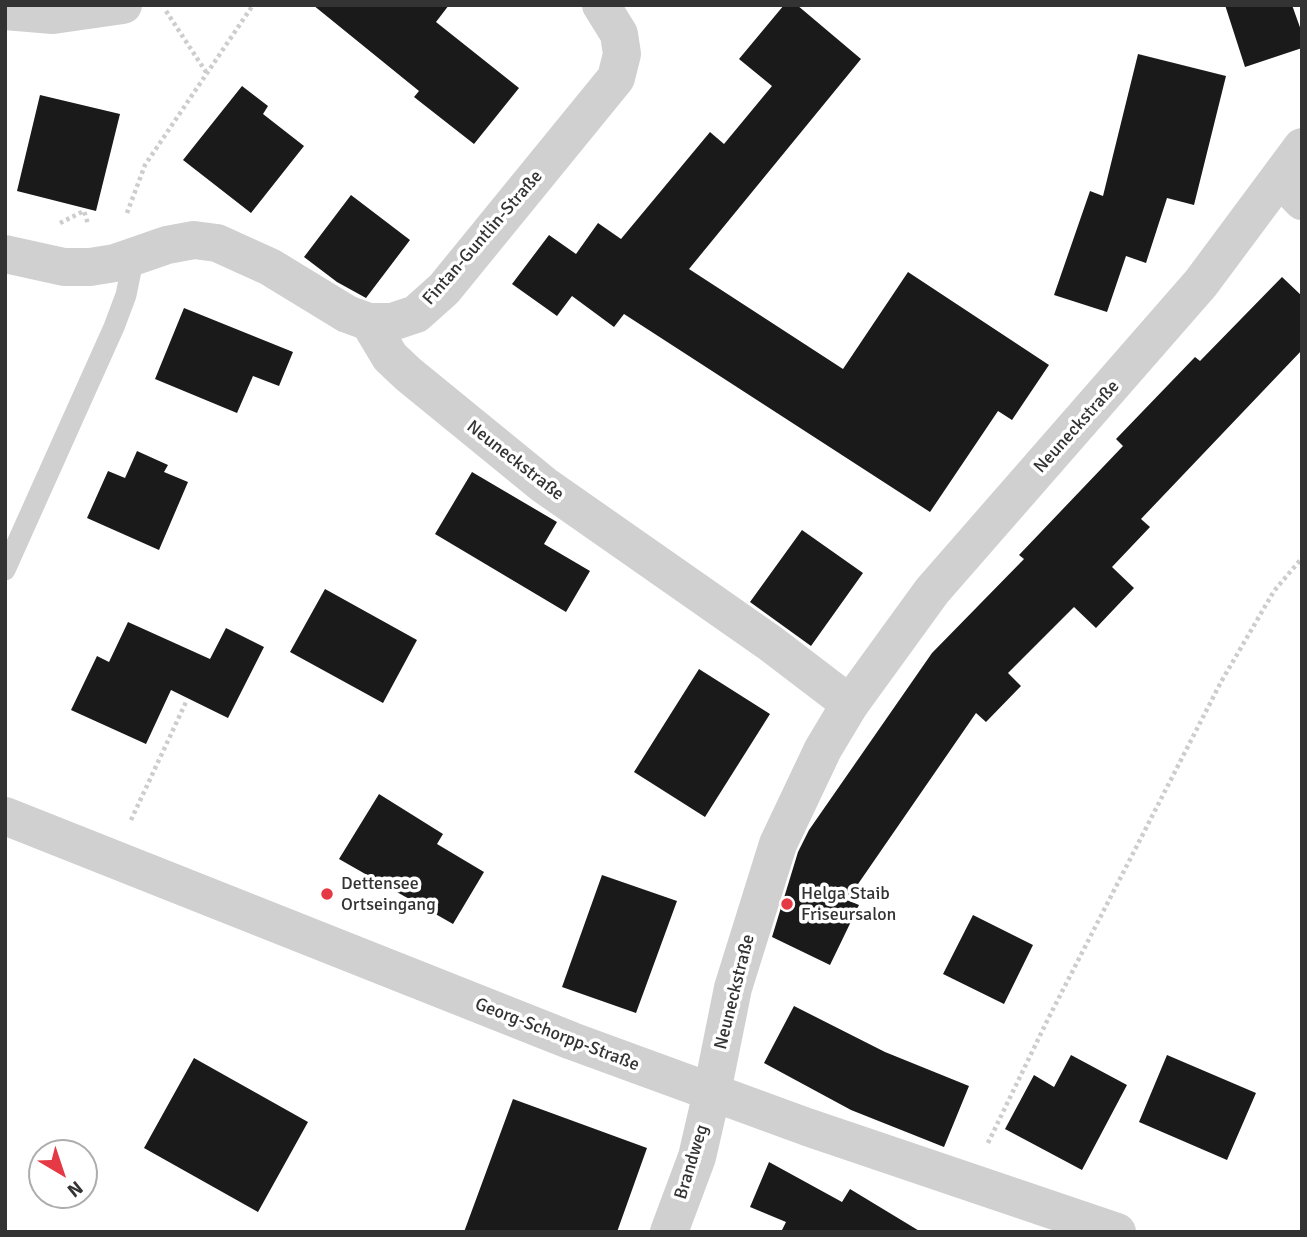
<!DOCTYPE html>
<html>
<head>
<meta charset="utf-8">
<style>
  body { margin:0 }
  #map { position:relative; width:1307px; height:1237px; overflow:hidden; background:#fff; font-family:Signika,sans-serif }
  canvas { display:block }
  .frame { position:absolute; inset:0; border:7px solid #333; pointer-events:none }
  .north { position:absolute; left:28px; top:1139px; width:70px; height:70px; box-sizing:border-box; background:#fff; border:2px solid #adadad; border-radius:50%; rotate:141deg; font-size:19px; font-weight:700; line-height:28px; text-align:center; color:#333 }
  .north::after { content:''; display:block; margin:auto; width:24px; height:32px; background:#e63946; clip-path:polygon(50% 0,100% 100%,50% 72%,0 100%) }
</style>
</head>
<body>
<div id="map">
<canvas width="1307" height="1237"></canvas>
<div class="frame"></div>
<div class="north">N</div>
</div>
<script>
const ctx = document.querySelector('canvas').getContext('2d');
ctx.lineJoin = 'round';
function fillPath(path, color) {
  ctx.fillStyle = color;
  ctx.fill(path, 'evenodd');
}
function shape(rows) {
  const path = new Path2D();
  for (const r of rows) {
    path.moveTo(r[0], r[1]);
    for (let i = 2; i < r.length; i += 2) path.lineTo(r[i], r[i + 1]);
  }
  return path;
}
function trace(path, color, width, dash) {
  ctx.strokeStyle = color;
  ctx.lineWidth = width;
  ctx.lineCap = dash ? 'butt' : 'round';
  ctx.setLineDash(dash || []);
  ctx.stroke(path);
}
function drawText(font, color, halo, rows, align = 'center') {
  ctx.font = font + ' Signika,sans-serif';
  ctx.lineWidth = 7;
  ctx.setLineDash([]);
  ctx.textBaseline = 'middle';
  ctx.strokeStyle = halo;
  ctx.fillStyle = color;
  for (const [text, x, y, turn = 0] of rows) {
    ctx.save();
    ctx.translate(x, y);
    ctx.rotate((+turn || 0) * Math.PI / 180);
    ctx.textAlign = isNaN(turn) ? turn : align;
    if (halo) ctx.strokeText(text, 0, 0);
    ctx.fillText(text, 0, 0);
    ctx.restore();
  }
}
fillPath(shape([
  [313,5,449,5,436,22,519,88,474,144,414,97,419,91],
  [784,5,797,5,861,59,689,269,843,369,908,272,1049,365,1012,420,998,411,930,512,624,314,614,327,572,296,557,316,512,284,549,235,576,254,598,223,621,239,710,132,724,144,772,86,739,59],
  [1225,5,1292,5,1302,33,1302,48,1245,67],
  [1138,54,1226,76,1194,205,1167,198,1146,263,1126,256,1107,312,1054,295,1090,191,1103,196],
  [242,86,268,106,263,114,304,146,251,213,183,160],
  [40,95,120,114,96,211,17,191],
  [351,195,410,240,366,298,337,282,304,257],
  [1282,277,1302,296,1302,350,1141,519,1150,527,1112,567,1134,588,1096,628,1074,607,1008,673,1021,686,986,722,976,713,847,900,859,905,830,965,772,937,798,852,809,830,932,653,1024,559,1019,555,1123,446,1116,439,1195,357,1200,361],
  [184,308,293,352,279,386,253,376,237,413,155,379],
  [137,451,168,465,164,472,188,482,159,550,87,518,108,471,125,478],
  [472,472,557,522,544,544,590,571,566,612,435,534],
  [802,530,863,573,811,646,750,602],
  [325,589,417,640,383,703,290,652],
  [128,622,210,659,226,628,264,647,228,718,171,690,146,744,71,710,97,656,109,662],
  [699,669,770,714,705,817,634,772],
  [379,794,443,834,437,844,484,872,453,924,339,859],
  [602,875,677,901,636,1013,562,987],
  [973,915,1033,945,1004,1004,943,974],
  [794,1006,885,1052,969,1086,944,1147,851,1110,764,1063],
  [1071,1055,1127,1085,1082,1170,1005,1129,1034,1075,1054,1087],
  [1167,1055,1256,1093,1227,1160,1139,1122],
  [194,1058,308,1122,258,1212,144,1148],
  [513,1099,647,1148,617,1232,464,1232],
  [769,1162,842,1202,850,1189,921,1232,781,1232,786,1222,750,1207]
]), '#1a1a1a');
trace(shape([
  [166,11,206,72],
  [127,213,145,165,253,5],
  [60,223,84,211,88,224],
  [131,820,186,702],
  [988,1143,1048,1019,1221,682,1274,591,1302,558]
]), '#cdcdcd', 4.5, [3.5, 3.5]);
trace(shape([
  [5,570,114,327,126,295,134,256]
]), '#d0d0d0', 21);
trace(shape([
  [5,11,53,15,123,5],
  [1281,179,1302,201],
  [5,254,64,267,90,267,115,263,167,245,194,240,217,243,270,267,347,314,369,322,392,322,416,314,444,289,616,78,622,54,619,34,601,5],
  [369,322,390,357,408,374,544,485,770,643,850,704],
  [669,1232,697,1157,712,1092]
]), '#d0d0d0', 38);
trace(shape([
  [5,816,572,1041,807,1127,1117,1232],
  [712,1092,733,988,778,844,823,749,850,704,932,591,1201,283,1302,147]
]), '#d0d0d0', 38);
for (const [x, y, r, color] of [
  [327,894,7,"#e63946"],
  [787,904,7,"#e63946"]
]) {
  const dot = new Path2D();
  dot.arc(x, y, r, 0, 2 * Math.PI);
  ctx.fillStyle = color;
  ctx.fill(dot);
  trace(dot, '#fff', 2.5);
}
drawText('18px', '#333', '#fff', [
  ["Fintan-Guntlin-Straße",483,238,-49],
  ["Neuneckstraße",1077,427,-48],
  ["Neuneckstraße",515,461,38],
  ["Neuneckstraße",735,992,-76],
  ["Georg-Schorpp-Straße",557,1035,21],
  ["Brandweg",692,1162,-73]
]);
drawText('18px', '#333', '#fff', [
  ["Dettensee",341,884],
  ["Ortseingang",341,905],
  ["Helga Staib",801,894],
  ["Friseursalon",801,915]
], 'left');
</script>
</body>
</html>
